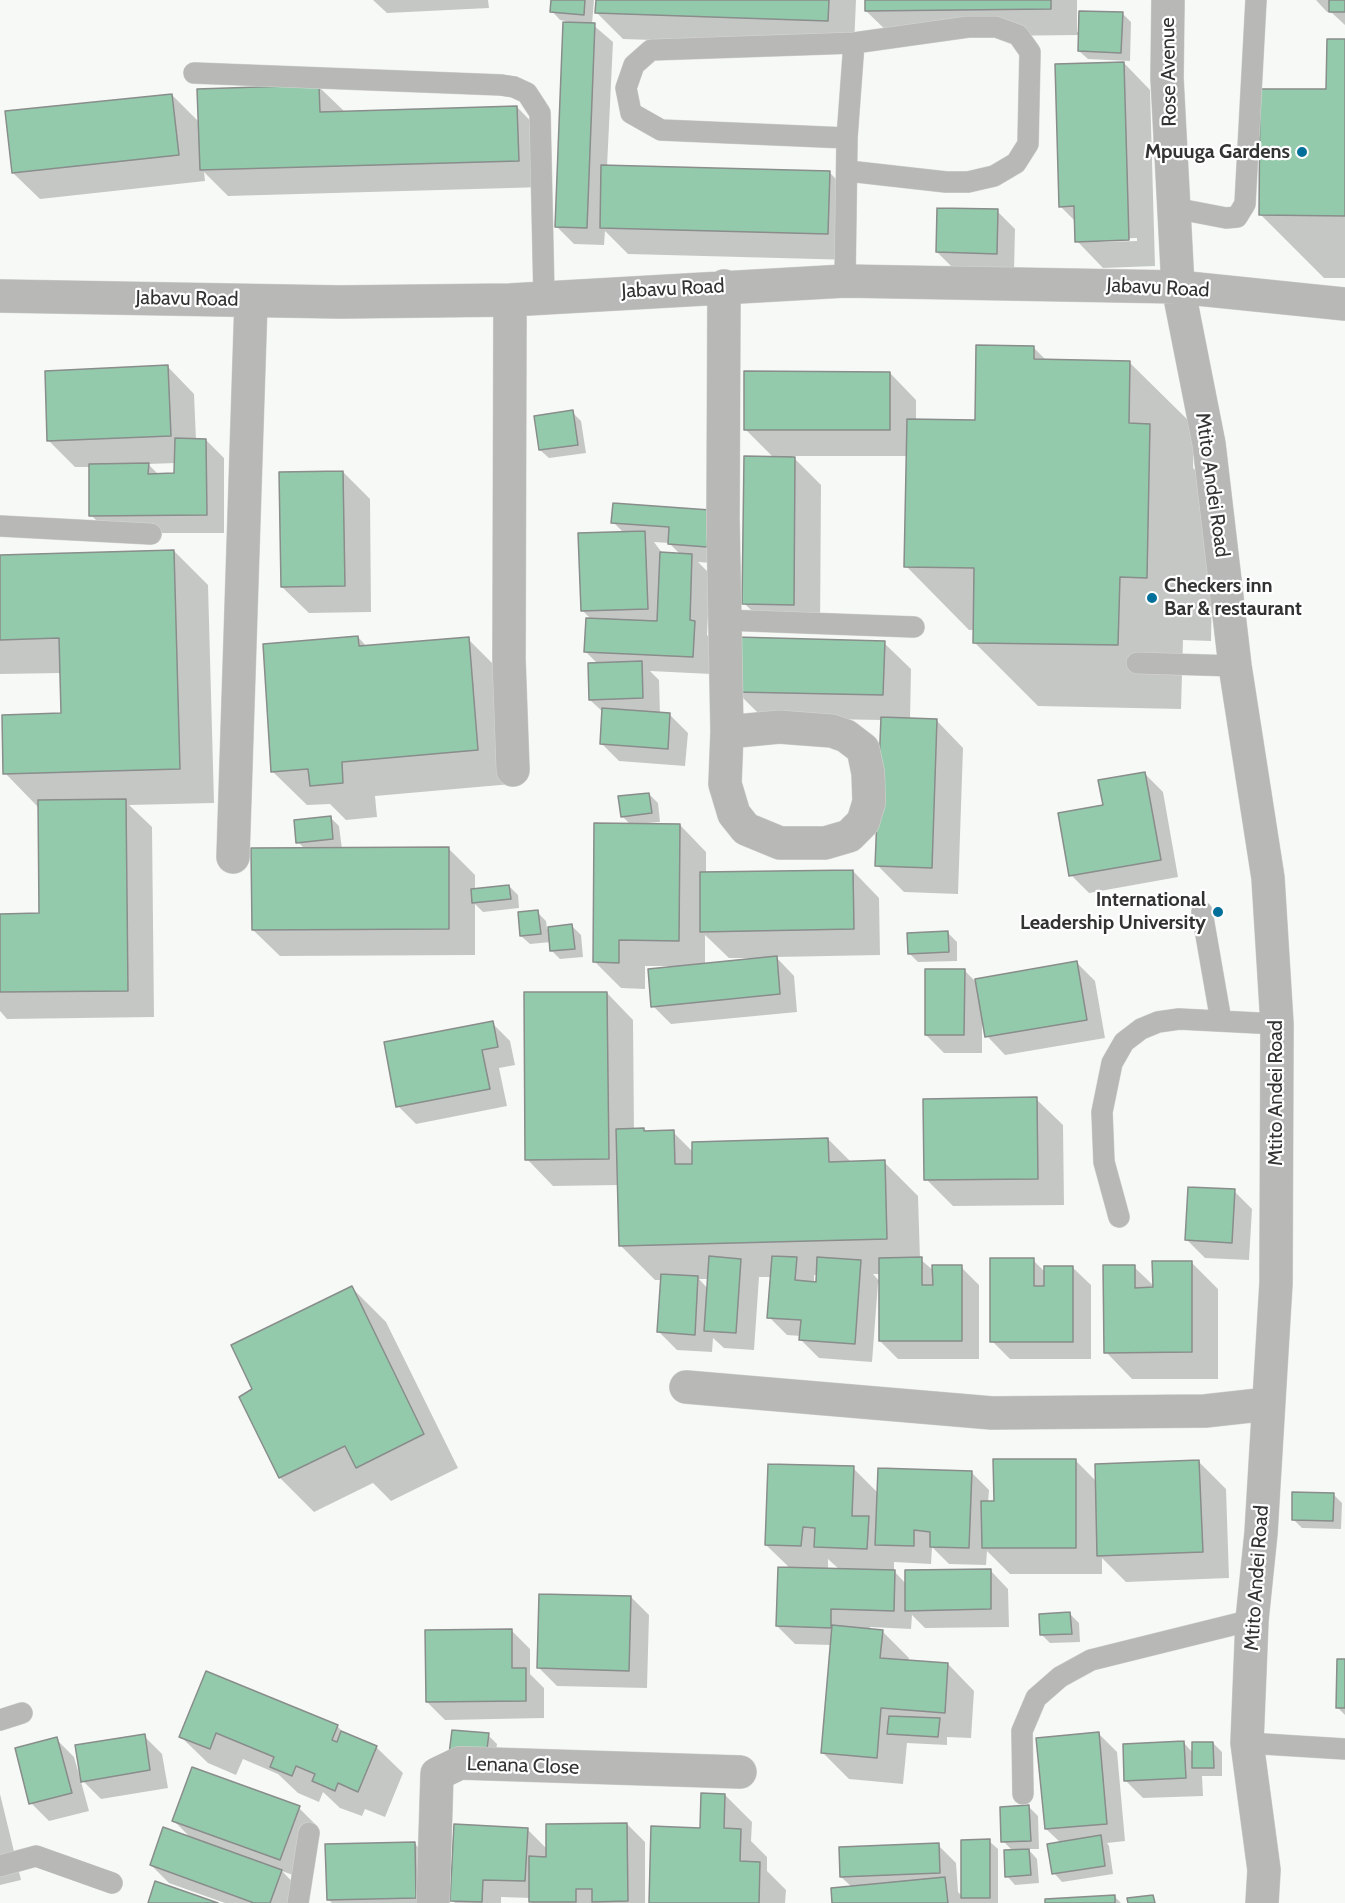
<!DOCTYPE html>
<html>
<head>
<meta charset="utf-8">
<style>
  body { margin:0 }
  canvas { display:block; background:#f6f9f5 }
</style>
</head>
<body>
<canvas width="1345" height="1903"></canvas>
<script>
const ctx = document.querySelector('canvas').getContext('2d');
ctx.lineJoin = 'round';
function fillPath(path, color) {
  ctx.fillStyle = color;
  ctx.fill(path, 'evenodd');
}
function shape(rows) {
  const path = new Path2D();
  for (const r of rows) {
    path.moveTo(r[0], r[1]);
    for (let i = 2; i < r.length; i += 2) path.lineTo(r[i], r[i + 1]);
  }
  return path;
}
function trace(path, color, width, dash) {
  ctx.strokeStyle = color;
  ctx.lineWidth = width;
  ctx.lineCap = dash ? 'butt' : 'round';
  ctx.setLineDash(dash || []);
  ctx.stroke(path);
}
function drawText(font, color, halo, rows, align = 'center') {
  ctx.font = font + ' Cabin,sans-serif';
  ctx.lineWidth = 4.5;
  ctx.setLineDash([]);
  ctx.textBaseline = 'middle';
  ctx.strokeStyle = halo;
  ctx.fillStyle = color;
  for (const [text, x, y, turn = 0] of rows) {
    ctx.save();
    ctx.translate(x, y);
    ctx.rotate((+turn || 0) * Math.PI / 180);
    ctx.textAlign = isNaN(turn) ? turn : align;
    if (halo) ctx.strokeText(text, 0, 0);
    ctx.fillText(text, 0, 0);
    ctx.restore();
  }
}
fillPath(shape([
  [373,0,488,0,489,8,387,13],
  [553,0,594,0,592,24,613,42,607,167,829,172,856,199,854,260,628,254,605,231,604,245,574,244,556,226,565,21,560,20,552,11],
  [597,0,856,0,854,47,623,39,597,13],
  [866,0,1077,0,1077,32,1122,13,1131,22,1130,61,1088,59,1079,51,1080,35,893,37,866,11],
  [1316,0,1345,0,1345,25,1331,12,1327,12],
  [1345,41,1345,278,1324,278,1260,214,1328,91],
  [1124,63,1150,90,1155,266,1103,268,1077,241,1076,222,1060,206],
  [1137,238,1137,241,1100,242,1100,239],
  [319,87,345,112,517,107,543,134,545,187,228,196,204,172,205,181,40,199,13,173,172,95,200,123],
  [997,211,1015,229,1014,272,955,270,937,252],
  [1033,347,1047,361,1130,363,1194,426,1193,468,1214,489,1211,641,1183,640,1181,709,1038,706,974,642,974,630,969,630,906,566,908,456,792,456,821,485,820,631,771,630,744,603,774,458,745,429,890,373,916,400,916,421,977,422],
  [168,367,194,394,196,440,206,440,224,458,224,533,109,533,91,515,90,467,75,467,49,441],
  [176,463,176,475,159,475,148,464],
  [572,412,581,421,586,453,549,458,540,450],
  [343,472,370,499,371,612,309,613,282,587],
  [709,512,725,564,698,562,710,574,707,635,712,640,711,674,650,671,659,680,660,714,670,715,688,733,685,766,619,761,601,743,604,713,590,700,598,664,585,651,591,619,582,610,624,533,613,522],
  [654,542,669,543,681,555,663,554],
  [174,551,208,585,214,803,129,805,152,827,154,1017,7,1019,0,1011,0,915,40,915,39,808,5,773,62,714,61,673,0,674,0,556],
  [358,637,367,647,468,639,502,673,512,784,375,796,377,817,346,820,330,804,307,805,272,771],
  [884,643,911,669,910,720,937,721,963,748,958,894,904,892,877,865,882,720,763,718,736,691],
  [1145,774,1163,792,1178,877,1089,893,1071,875,1104,806],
  [649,794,658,803,660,822,647,823,647,825,680,825,706,852,706,874,853,871,879,898,880,955,776,957,794,976,797,1012,671,1024,653,1006,669,966,645,966,645,989,621,988,594,961,631,825,622,816],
  [705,935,729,958,753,958,753,960,705,965],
  [330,817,339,826,342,849,448,848,475,875,475,890,509,886,518,895,519,908,483,912,475,904,475,955,280,956,253,930,305,849,298,842],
  [537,912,546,921,547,929,572,926,581,935,583,957,560,959,552,951,551,942,530,944,521,936],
  [948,933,957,942,957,961,918,962,909,953],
  [1077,963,1095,981,1105,1038,1005,1055,987,1036,982,1018,982,1053,944,1053,926,1035,964,970,978,984],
  [607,993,633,1020,634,1131,673,1132,694,1153,828,1139,852,1163,884,1162,918,1196,920,1259,934,1271,961,1267,979,1285,979,1359,898,1359,880,1341,880,1283,878,1283,872,1362,819,1358,801,1340,801,1336,787,1335,769,1317,772,1277,759,1277,754,1350,724,1348,713,1338,712,1352,677,1350,659,1332,662,1280,655,1280,621,1246,619,1185,553,1186,527,1159],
  [873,1274,880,1274,880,1282],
  [814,1275,817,1275,817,1284,814,1283],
  [699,1279,709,1279,708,1289],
  [492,1023,510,1041,515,1065,499,1068,507,1106,416,1124,398,1106],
  [1036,1099,1063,1125,1064,1205,953,1206,926,1179],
  [1234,1191,1252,1209,1249,1260,1205,1258,1187,1240],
  [1033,1260,1046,1273,1072,1267,1091,1285,1091,1359,1010,1359,992,1341],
  [1191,1262,1218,1289,1218,1379,1132,1379,1106,1352,1134,1267,1154,1286],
  [351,1287,386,1322,458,1468,391,1501,373,1483,314,1512,280,1478,241,1397,254,1390],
  [1075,1460,1097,1482,1199,1462,1226,1489,1229,1578,1126,1582,1102,1558,1102,1574,1010,1574,987,1551,986,1565,949,1564,932,1547,931,1564,894,1562,894,1571,906,1584,990,1570,1008,1589,1009,1627,925,1628,912,1615,911,1629,870,1627,870,1630,882,1631,909,1658,908,1661,948,1664,974,1691,971,1738,947,1737,947,1745,907,1743,903,1784,849,1779,823,1753,832,1645,795,1644,777,1626,791,1569,766,1545,853,1468,878,1493,971,1472,989,1490,988,1503,995,1503],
  [828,1559,840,1570,828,1570],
  [1333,1494,1342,1503,1341,1529,1302,1528,1293,1519],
  [631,1597,649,1615,647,1688,557,1686,539,1668],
  [1070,1614,1079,1623,1080,1642,1050,1643,1041,1634],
  [512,1631,530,1649,530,1674,544,1688,544,1718,445,1720,427,1702],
  [1345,1661,1345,1715,1337,1707],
  [207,1673,337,1726,345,1734,376,1747,403,1773,385,1817,365,1809,362,1816,340,1808,323,1792,319,1802,298,1793,278,1774,243,1759,236,1775,208,1763,181,1737],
  [453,1731,488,1735,497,1744,494,1765],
  [1099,1734,1117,1752,1125,1841,1107,1843,1109,1846,1113,1874,1062,1882,1054,1873,1061,1843,1046,1829],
  [144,1736,162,1754,168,1788,101,1799,80,1778,89,1811,49,1821,31,1803,56,1739,74,1757,80,1778],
  [1184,1743,1193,1753,1213,1743,1222,1752,1222,1776,1202,1776,1203,1796,1143,1798,1125,1780],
  [193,1769,299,1808,317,1826,298,1877,282,1871,300,1890,295,1903,225,1903,169,1883,151,1865,192,1839,174,1821],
  [0,1794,21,1880,0,1885],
  [725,1795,752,1822,751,1841,767,1857,767,1871,786,1890,785,1903,650,1903],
  [1029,1807,1038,1816,1039,1849,1028,1849,1037,1859,1039,1883,1015,1885,1007,1876,1013,1851,1003,1841],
  [627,1824,645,1842,645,1903,532,1903,531,1898,501,1897,501,1903,455,1903,452,1900,527,1829,548,1850],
  [989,1841,998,1849,998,1903,833,1903,852,1887,841,1877,938,1845,956,1863,958,1892,963,1897],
  [414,1843,432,1861,433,1903,332,1903,328,1899],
  [1114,1896,1121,1903,1047,1903]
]), '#0003');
const building = shape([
  [551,0,585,0,584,15,550,12,551,0],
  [596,0,829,0,828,21,595,13,596,0],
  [865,0,1051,0,1051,9,865,11,865,0],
  [1329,0,1345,0,1345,12,1329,12,1329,0],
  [1079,11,1123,12,1121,53,1078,51,1079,11],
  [563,22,595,23,587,228,555,227,563,22],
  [1327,39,1345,39,1345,216,1259,215,1260,89,1326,89,1327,39],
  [1124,62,1129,240,1075,242,1074,206,1059,207,1055,64,1124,62],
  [319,85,320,112,517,106,519,161,200,170,197,89,319,85],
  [172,94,179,155,12,173,5,111,172,94],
  [601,165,830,171,828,234,600,228,601,165],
  [937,208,998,209,997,254,936,252,937,208],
  [976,345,1034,346,1034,359,1130,361,1129,423,1150,424,1147,578,1120,577,1118,645,973,643,974,568,904,567,907,419,975,420,976,345],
  [168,365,171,436,47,441,45,371,168,365],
  [744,371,890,372,890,430,744,430,744,371],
  [573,410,578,445,539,450,534,416,573,410],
  [175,438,206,439,207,515,89,516,89,464,149,463,148,474,174,473,175,438],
  [744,456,795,457,794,605,742,604,744,456],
  [343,471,345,586,281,587,279,472,343,471],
  [613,503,710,510,707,547,668,544,669,527,611,523,613,503],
  [645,531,648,609,581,611,578,533,645,531],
  [174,550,180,769,3,774,2,715,61,713,59,638,0,640,0,555,174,550],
  [660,552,692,554,690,620,695,621,693,657,584,652,586,618,657,621,660,552],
  [358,636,359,646,469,637,478,750,342,762,343,783,310,786,308,769,271,772,263,644,358,636],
  [736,637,885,641,883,695,734,692,736,637],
  [642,661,643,698,589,700,588,663,642,661],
  [602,708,670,713,668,749,600,744,602,708],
  [881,717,937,719,932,868,875,866,881,717],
  [1145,772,1161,860,1069,876,1058,813,1103,805,1098,780,1145,772],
  [649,793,652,813,621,817,618,796,649,793],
  [126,799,128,991,0,992,0,914,39,913,38,800,126,799],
  [331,816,333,839,296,843,294,820,331,816],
  [594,823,680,824,679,941,619,940,619,963,593,962,594,823],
  [449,847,449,929,252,930,251,848,449,847],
  [853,870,854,929,700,932,700,872,853,870],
  [509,885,511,899,472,903,471,889,509,885],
  [538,910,541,934,520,936,518,912,538,910],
  [572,924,575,949,550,951,548,927,572,924],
  [948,931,949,952,908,954,907,933,948,931],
  [777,956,780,994,651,1007,648,969,777,956],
  [1077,961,1087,1020,985,1037,975,979,1077,961],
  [925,969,965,969,964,1035,925,1035,925,969],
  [524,992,607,992,609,1159,525,1160,524,992],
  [493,1021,498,1047,482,1050,490,1089,396,1107,384,1042,493,1021],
  [1037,1097,1038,1179,924,1180,923,1099,1037,1097],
  [644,1128,644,1131,674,1130,675,1164,692,1164,692,1142,828,1138,829,1162,885,1160,887,1239,619,1246,616,1129,644,1128],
  [1188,1187,1235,1189,1232,1243,1185,1240,1188,1187],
  [709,1256,741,1259,736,1333,704,1331,709,1256],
  [772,1256,797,1257,795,1280,816,1282,817,1257,861,1260,855,1344,799,1340,801,1320,767,1318,772,1256],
  [922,1257,922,1285,933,1285,932,1265,962,1265,962,1341,879,1341,879,1258,922,1257],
  [990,1258,1034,1258,1034,1286,1044,1286,1044,1266,1073,1266,1073,1342,990,1342,990,1258],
  [1152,1261,1192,1261,1192,1352,1104,1353,1103,1265,1135,1265,1135,1288,1153,1287,1152,1261],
  [661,1274,698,1276,695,1335,657,1332,661,1274],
  [352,1286,424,1434,356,1468,345,1446,279,1478,239,1397,252,1389,231,1345,352,1286],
  [993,1459,1076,1459,1076,1548,982,1548,981,1501,994,1501,993,1459],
  [1199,1460,1203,1552,1097,1556,1095,1464,1199,1460],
  [768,1464,854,1466,852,1516,869,1516,867,1549,814,1547,815,1528,803,1527,801,1546,765,1545,768,1464],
  [878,1468,972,1471,969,1548,930,1547,930,1532,914,1530,914,1546,875,1545,878,1468],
  [1292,1492,1334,1493,1333,1521,1292,1520,1292,1492],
  [778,1567,895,1570,894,1611,831,1609,831,1628,776,1626,778,1567],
  [991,1569,991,1609,905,1611,905,1570,991,1569],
  [539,1594,631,1596,629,1671,537,1668,539,1594],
  [1070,1612,1072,1634,1040,1635,1039,1614,1070,1612],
  [832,1625,883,1630,880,1658,948,1663,945,1713,881,1708,877,1758,821,1753,832,1625],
  [512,1629,512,1668,526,1668,526,1701,426,1702,425,1630,512,1629],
  [1337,1659,1345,1659,1345,1708,1336,1708,1337,1659],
  [206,1671,338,1725,332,1740,337,1742,341,1731,377,1746,358,1792,338,1783,335,1791,312,1781,315,1774,296,1766,292,1776,270,1767,274,1757,216,1733,210,1749,179,1737,206,1671],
  [889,1716,940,1718,938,1737,887,1734,889,1716],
  [452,1730,489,1733,486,1757,449,1754,452,1730],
  [1099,1732,1107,1824,1045,1829,1036,1738,1099,1732],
  [145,1734,150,1770,81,1782,75,1745,145,1734],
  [57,1737,72,1793,29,1804,15,1748,57,1737],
  [1184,1741,1186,1778,1124,1781,1123,1744,1184,1741],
  [1192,1742,1213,1742,1214,1768,1192,1768,1192,1742],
  [192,1767,300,1806,280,1860,172,1821,192,1767],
  [701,1793,725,1794,724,1828,741,1829,740,1861,760,1862,759,1903,649,1903,651,1826,700,1828,701,1793],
  [1029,1805,1031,1841,1001,1842,1000,1807,1029,1805],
  [627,1823,628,1901,592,1902,592,1889,576,1889,576,1902,529,1902,529,1856,546,1857,546,1824,627,1823],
  [454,1824,528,1828,525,1881,483,1880,482,1902,450,1901,454,1824],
  [163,1827,282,1870,270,1903,254,1903,150,1865,163,1827],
  [1101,1835,1105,1866,1052,1874,1047,1844,1101,1835],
  [990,1839,990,1898,961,1898,961,1840,990,1839],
  [415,1842,416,1898,327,1900,325,1844,415,1842],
  [939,1843,940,1873,840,1877,839,1847,939,1843],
  [1029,1849,1031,1875,1005,1877,1004,1850,1029,1849],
  [945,1877,948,1903,832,1903,831,1888,945,1877],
  [155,1881,218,1903,148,1903,155,1881],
  [1115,1895,1115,1903,1045,1903,1045,1899,1115,1895],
  [1153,1895,1155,1903,1128,1903,1127,1898,1153,1895]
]);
fillPath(building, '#93caac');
trace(building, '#898d8b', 1.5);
const lane = shape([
  [194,73,501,85,514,87,527,93,540,113,544,297],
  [848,171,946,182,968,182,994,176,1016,163,1028,144,1030,52,1018,35,996,27,968,27,854,43],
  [1174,208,1226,218,1237,217,1245,204,1256,0],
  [845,281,847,138,854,43,651,50,634,65,626,88,631,113,661,130,847,138],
  [0,526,151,534],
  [724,620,914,627],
  [1137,663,1235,666],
  [1202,912,1221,1021],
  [1119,1217,1104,1162,1102,1112,1112,1063,1124,1042,1141,1029,1158,1022,1179,1019,1277,1024],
  [0,1720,22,1713],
  [1247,1743,1345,1749],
  [1023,1794,1022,1731,1036,1698,1060,1677,1091,1660,1252,1620],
  [0,1866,36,1856,112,1883],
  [298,1903,309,1833]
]);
const street = shape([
  [1168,0,1167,78,1178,287,1209,444,1235,666,1268,878,1277,1024,1276,1283,1261,1533,1252,1620,1247,1743,1264,1870,1262,1903],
  [724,286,723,520,727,732],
  [0,296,340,302,510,300,845,281,1178,287,1345,304],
  [510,300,509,659,513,770],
  [779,727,832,731,846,736,863,749,868,773,869,802,863,822,849,836,825,843,780,843,746,829,734,814,725,784,727,732,779,727],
  [233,857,251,301],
  [686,1387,992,1413,1205,1411,1268,1404],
  [433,1903,437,1774,460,1763,740,1772]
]);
trace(lane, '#d3d6d2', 22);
trace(street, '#d3d6d2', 34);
trace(lane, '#b8b8b6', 21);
trace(street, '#b8b8b6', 33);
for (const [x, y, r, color] of [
  [1302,152,6,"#00709b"],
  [1152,598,6,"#00709b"],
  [1218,912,6,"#00709b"]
]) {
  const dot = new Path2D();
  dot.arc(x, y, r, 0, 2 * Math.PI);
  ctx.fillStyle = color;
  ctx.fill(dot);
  trace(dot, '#fff', 2);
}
drawText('20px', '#323432', '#fff', [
  ["Rose Avenue",1169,72,-91],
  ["Jabavu Road",1158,288,3],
  ["Jabavu Road",673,289,-3],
  ["Jabavu Road",187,299,1],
  ["Mtito Andei Road",1212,485,82],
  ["Mtito Andei Road",1276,1093,-90],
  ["Mtito Andei Road",1257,1578,-86],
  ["Lenana Close",523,1766,2]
]);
drawText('bold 20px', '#323432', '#fff', [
  ["Mpuuga Gardens",1290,152],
  ["Checkers inn",1164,586,"left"],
  ["Bar & restaurant",1164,609,"left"],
  ["International",1206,900],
  ["Leadership University",1206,923]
], 'right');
</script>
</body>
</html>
